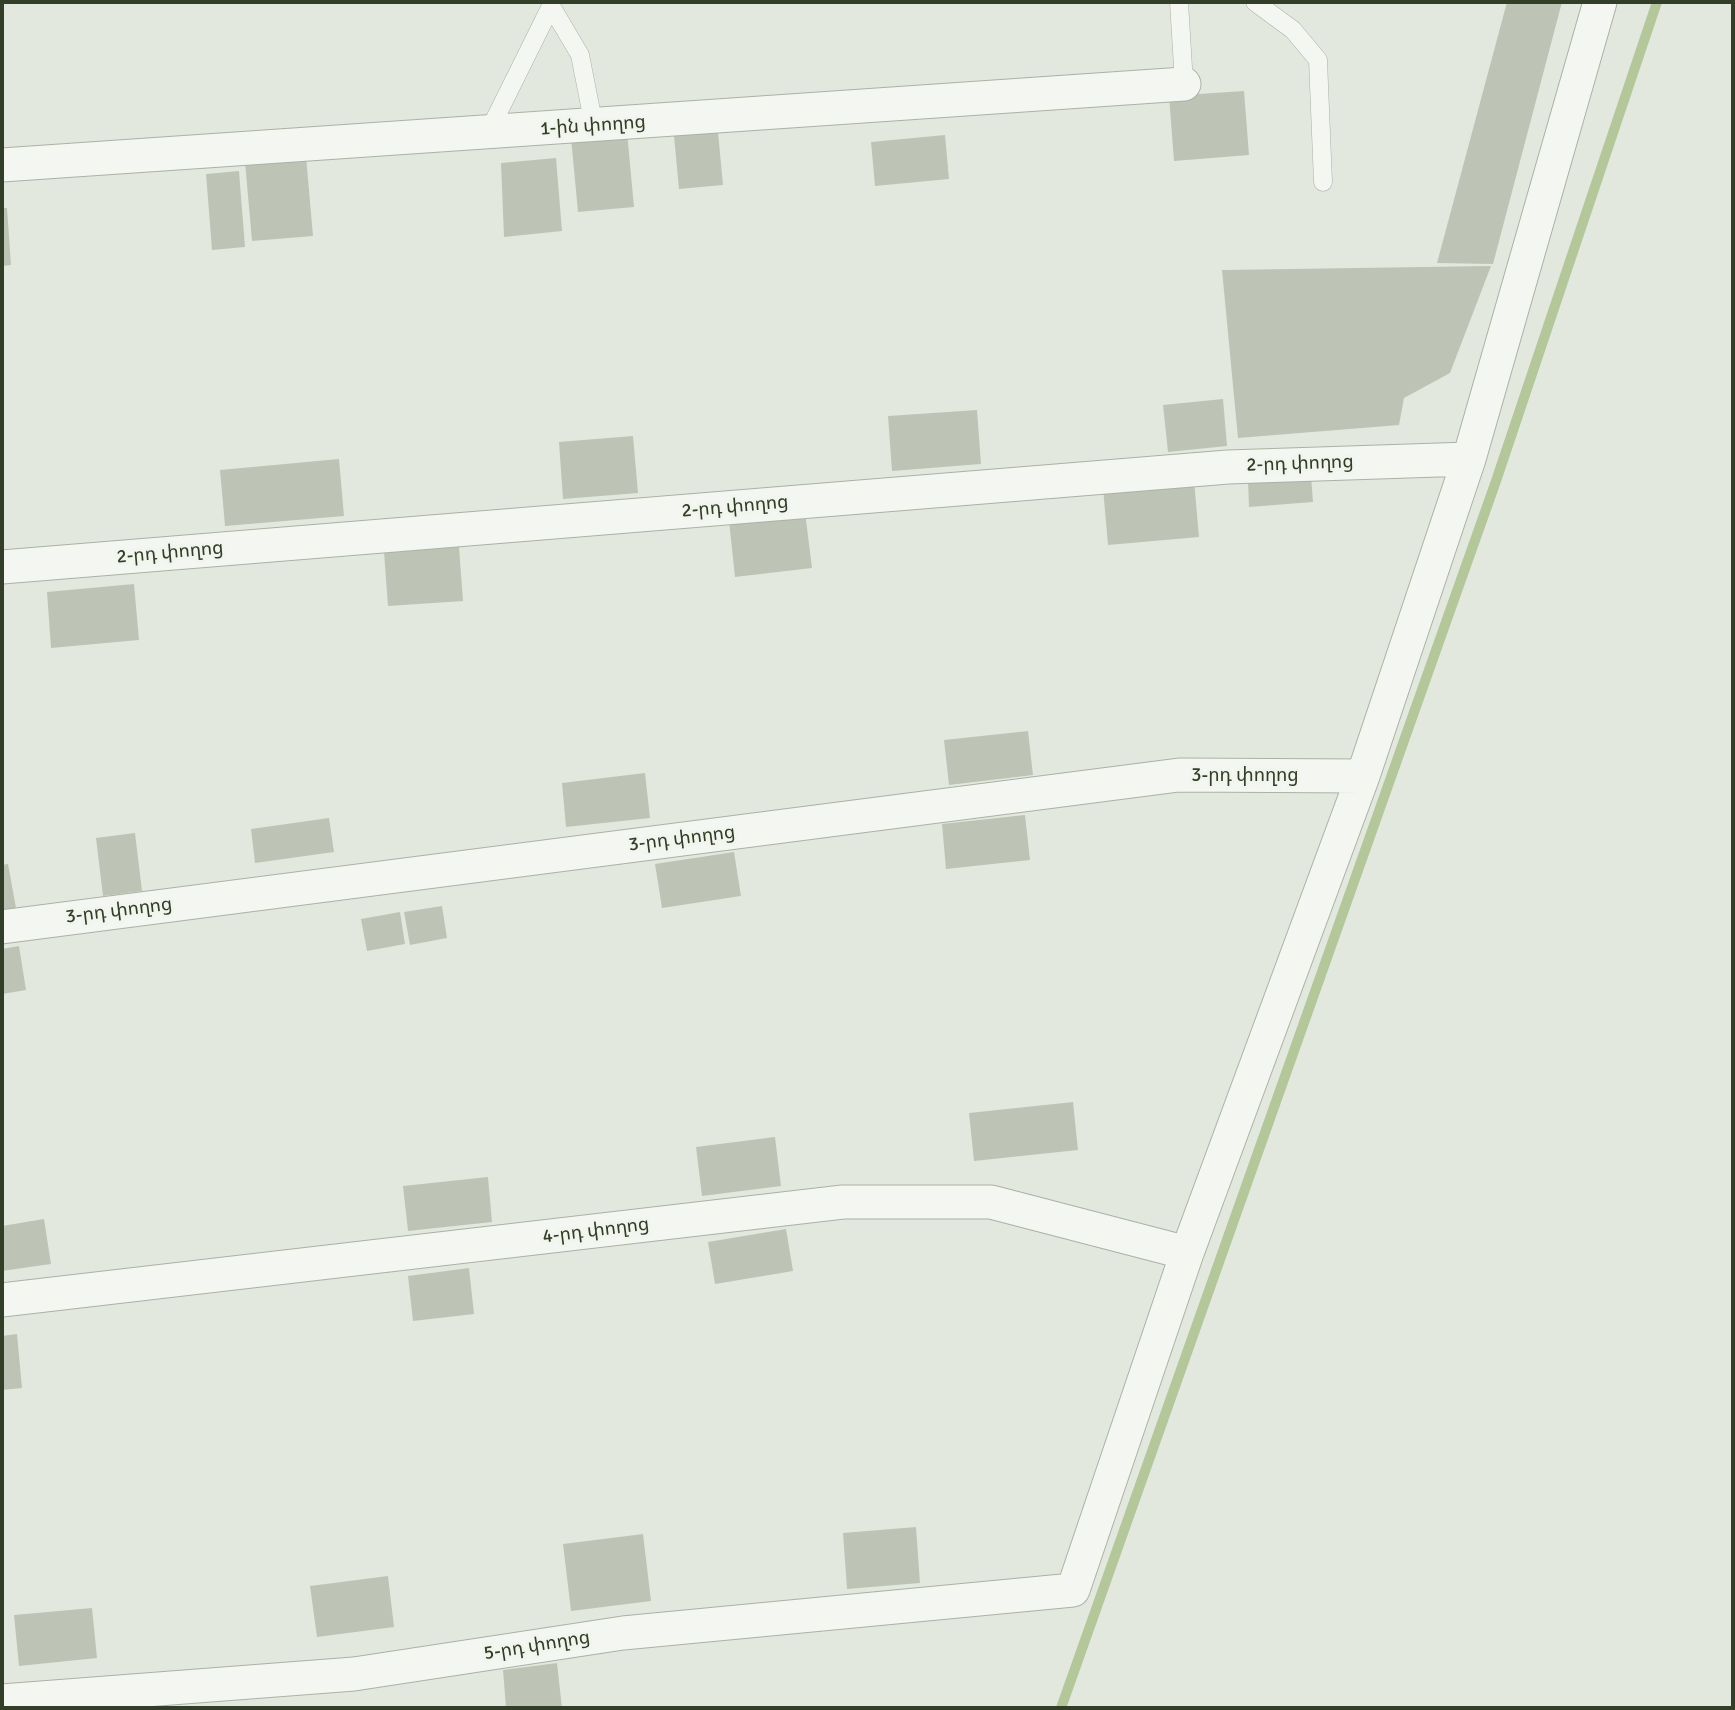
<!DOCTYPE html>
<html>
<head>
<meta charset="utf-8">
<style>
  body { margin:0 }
  #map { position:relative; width:1735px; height:1710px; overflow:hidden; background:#e3e8df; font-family:Signika,sans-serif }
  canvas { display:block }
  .frame { position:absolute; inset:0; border:4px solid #323e28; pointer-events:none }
</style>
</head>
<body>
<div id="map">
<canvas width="1735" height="1710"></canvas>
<div class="frame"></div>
</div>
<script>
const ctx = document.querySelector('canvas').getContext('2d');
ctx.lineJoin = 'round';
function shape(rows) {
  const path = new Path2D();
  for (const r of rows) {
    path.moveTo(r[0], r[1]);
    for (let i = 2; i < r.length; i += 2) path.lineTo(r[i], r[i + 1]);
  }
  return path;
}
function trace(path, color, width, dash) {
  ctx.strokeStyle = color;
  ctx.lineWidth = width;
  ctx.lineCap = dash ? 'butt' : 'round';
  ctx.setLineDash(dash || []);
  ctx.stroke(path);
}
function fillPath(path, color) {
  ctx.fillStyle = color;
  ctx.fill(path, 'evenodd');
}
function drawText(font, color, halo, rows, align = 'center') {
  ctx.font = font + ' Signika,"Noto Sans Armenian",sans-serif';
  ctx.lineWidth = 6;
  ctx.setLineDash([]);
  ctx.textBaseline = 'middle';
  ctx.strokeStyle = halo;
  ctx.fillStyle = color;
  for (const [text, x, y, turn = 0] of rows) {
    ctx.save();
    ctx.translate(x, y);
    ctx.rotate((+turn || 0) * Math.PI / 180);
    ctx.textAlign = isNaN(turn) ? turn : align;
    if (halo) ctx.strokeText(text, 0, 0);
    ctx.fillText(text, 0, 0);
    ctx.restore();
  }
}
trace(shape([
  [1061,1708,1496,481,1657,2]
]), '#b3c79b', 10);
fillPath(shape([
  [1507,2,1562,2,1493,264,1437,263],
  [1244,91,1249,155,1174,161,1169,96],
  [627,132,634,207,578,212,571,138],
  [718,132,723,185,679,189,674,136],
  [945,135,949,179,875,186,871,142],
  [306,156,313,236,252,241,245,162],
  [556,158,562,231,504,237,501,163],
  [239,171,245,247,212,250,206,174],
  [2,208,7,208,11,265,2,266],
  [1491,266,1450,373,1404,398,1399,425,1238,438,1222,270],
  [1223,399,1227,446,1168,452,1163,405],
  [977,410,981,464,892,471,888,416],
  [633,436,638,493,563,499,559,442],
  [339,459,344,516,225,526,220,470],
  [1311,476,1313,502,1249,507,1248,480],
  [1194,480,1199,537,1108,545,1103,488],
  [805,512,812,568,735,577,729,521],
  [459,547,463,601,388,606,384,552],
  [134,584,139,640,51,648,47,592],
  [1028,731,1033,775,949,785,944,740],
  [645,773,650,818,566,827,562,783],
  [1025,815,1030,860,946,869,942,824],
  [329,818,334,852,255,863,251,829],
  [135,833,142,891,103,896,96,838],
  [734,852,741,896,662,908,655,864],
  [8,864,16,908,2,911,2,865],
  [442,906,447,938,410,945,404,912],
  [400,912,405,944,367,951,361,919],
  [19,946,26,990,2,994,2,949],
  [1073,1102,1078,1150,974,1161,969,1113],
  [775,1137,781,1186,702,1196,696,1147],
  [488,1177,492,1222,408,1231,403,1186],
  [44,1219,51,1264,2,1271,2,1226],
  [786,1229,793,1271,715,1284,708,1242],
  [469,1268,474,1314,413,1321,408,1276],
  [17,1334,22,1388,2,1390,2,1336],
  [916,1527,920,1583,847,1589,843,1533],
  [643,1534,651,1601,571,1611,563,1544],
  [388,1576,394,1627,317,1637,310,1586],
  [92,1608,97,1658,19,1666,14,1615],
  [557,1663,562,1708,506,1708,503,1670]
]), '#bdc4b6');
const lane = shape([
  [1179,2,1184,84],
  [1255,2,1293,30,1318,60,1323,182],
  [551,6,580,55,594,126],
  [488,133,551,6,551,2]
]);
const street = shape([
  [2,165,1184,84],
  [2,567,1228,467,1469,459],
  [2,927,1179,775,1363,776],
  [2,1300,843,1202,991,1202,1187,1253],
  [2,1701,354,1674,623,1633,1073,1590,1187,1253,1363,776,1469,459,1600,2]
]);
trace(lane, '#aab2a4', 19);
trace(street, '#aab2a4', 35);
trace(lane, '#f3f6f1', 18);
trace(street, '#f3f6f1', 33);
drawText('19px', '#323e28', '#f2f5ee', [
  ["1-ին փողոց",593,126,-4],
  ["2-րդ փողոց",1300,464,-2],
  ["2-րդ փողոց",735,507,-5],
  ["2-րդ փողոց",170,553,-5],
  ["3-րդ փողոց",1245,776],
  ["3-րդ փողոց",682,839,-7],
  ["3-րդ փողոց",119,911,-7],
  ["4-րդ փողոց",596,1231,-7],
  ["5-րդ փողոց",537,1646,-9]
]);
</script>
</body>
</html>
